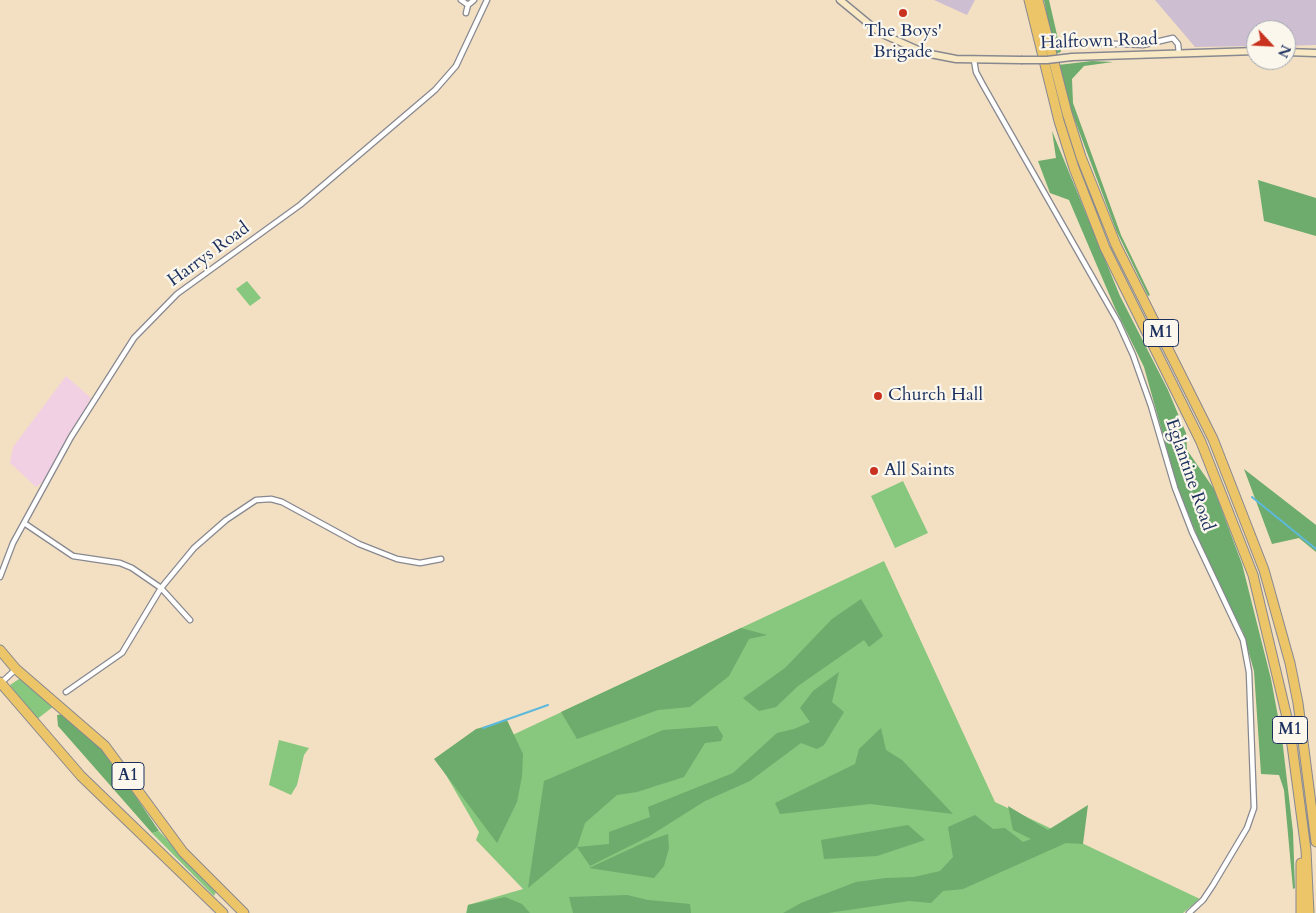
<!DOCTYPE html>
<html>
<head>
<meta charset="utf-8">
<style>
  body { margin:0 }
  #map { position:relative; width:1316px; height:913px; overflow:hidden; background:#f3e0c2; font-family:Cardo,serif }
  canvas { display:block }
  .north { position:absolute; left:1246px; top:20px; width:50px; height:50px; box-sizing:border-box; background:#fbf7ec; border:1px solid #a1a7b3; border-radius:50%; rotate:115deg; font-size:14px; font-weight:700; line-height:20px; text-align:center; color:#1b2f5e }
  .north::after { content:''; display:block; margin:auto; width:18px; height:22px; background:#c8321e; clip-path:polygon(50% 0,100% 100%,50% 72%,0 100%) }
</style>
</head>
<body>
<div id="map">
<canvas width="1316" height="913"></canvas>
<div class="north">N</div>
</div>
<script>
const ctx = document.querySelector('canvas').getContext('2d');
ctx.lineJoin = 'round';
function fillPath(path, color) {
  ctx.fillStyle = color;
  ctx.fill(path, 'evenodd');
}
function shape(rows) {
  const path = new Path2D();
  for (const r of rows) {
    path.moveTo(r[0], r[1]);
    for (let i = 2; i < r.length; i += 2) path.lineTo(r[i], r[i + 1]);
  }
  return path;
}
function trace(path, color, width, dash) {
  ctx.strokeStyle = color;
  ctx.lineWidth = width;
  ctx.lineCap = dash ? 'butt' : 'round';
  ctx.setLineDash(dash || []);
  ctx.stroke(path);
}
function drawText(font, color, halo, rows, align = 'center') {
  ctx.font = font + ' Cardo,serif';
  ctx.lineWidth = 4.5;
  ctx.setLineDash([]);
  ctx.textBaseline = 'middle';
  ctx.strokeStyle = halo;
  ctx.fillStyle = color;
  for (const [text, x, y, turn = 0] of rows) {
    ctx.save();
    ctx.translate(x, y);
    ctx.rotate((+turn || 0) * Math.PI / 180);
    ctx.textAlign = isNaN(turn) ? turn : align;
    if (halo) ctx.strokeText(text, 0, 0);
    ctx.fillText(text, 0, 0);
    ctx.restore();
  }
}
fillPath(shape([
  [66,376,91,398,45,480,36,487,10,463,13,447]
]), '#f1d0e3');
fillPath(shape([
  [934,0,975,0,967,15],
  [1155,0,1316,0,1316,45,1286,46,1286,30,1256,30,1256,46,1195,47]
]), '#cebed1');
fillPath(shape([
  [247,281,261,298,250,306,236,289],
  [903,481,928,533,895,548,871,496],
  [884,561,995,802,1200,899,1183,913,466,913,468,905,523,889,476,840,479,832,442,768],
  [22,677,54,706,36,720,10,685],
  [279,740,309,748,304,755,297,785,291,795,269,785],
  [159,831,216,892,214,896,152,833]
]), '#87c77e');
fillPath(shape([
  [1044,0,1049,0,1061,52,1055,54],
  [1092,61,1113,62,1084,66,1072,79,1073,103,1121,235,1150,295,1148,296,1116,230,1067,99,1058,65],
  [1052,131,1120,296,1168,390,1186,433,1187,450,1214,489,1242,564,1271,679,1282,738,1293,832,1295,888,1293,889,1284,790,1279,775,1261,774,1254,671,1243,632,1210,567,1178,489,1144,367,1115,308,1069,200,1050,193,1038,161,1056,158],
  [1258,180,1316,198,1316,236,1264,221],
  [1244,469,1316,525,1316,552,1299,538,1272,544],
  [861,599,883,636,869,647,864,640,798,686,776,707,759,711,743,698,785,668,832,619],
  [741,628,767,635,749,639,729,676,690,707,658,710,577,739,561,712],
  [839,672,832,702,844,712,824,745,817,749,801,743,750,781,705,801,648,837,590,866,577,847,528,888,544,781,663,730,717,726,723,736,721,741,705,743,684,777,637,792,617,795,585,823,577,847,609,844,609,832,650,817,648,807,733,773,777,733,794,729,810,722,800,708,813,691],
  [65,714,103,748,159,831,152,833,58,726,57,715],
  [507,720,523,754,522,776,517,802,497,843,434,759,476,729],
  [881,728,886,750,902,760,953,814,870,804,780,814,775,803,855,764,859,749],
  [1088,805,1083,844,1066,843,963,889,943,891,931,903,909,901,828,913,783,913,801,903,856,882,886,878,914,877,940,871,953,857,948,827,975,815,993,829,1005,828,1023,842,1031,839,1013,830,1008,806,1048,830],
  [908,825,925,840,877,856,824,859,821,840],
  [668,834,669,848,664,866,654,878,589,868,645,842],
  [627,895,648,900,690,904,691,913,573,913,569,897],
  [505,897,522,904,530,913,467,913,468,905]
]), '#6dac6d');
trace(shape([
  [1252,497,1316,549],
  [483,728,548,705]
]), '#5db9db', 2);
const street = shape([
  [461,0,468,5],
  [466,13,468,5,474,0],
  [1093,43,1143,45,1173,38,1178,44,1179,54],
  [974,60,976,72,983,85,1118,322,1133,355,1151,406,1175,488,1192,532,1243,640,1249,672,1254,808,1247,828,1213,885,1203,900,1189,913],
  [24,523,73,556,120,563,132,568,161,588,190,620],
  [0,577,13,543,71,437,134,338,177,294,300,205,435,90,456,66,487,0],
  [1,683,16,669],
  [66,692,122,653,161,588,194,548,226,520,256,500,271,499,282,502,359,544,397,559,420,563,441,559]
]);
const secondary = shape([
  [840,0,880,33,925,53,956,59,1021,60],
  [1286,52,1316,53],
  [1072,57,1256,51]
]);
const highway = shape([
  [1029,0,1059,121,1074,168,1105,248,1201,442,1253,575,1290,730,1306,850,1309,913],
  [1038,0,1067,113,1081,157,1116,245,1213,439,1264,570,1290,663,1298,703,1316,842],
  [0,650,16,669,105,746,183,852,244,913],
  [0,682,81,776,223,913],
  [1301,863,1301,913]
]);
trace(street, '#878890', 7);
trace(secondary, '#878890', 9);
trace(highway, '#878890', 11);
trace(street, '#fff', 4.5);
trace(secondary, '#f8e8c3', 6);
trace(highway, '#edc569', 9);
const secondaryBridge = shape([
  [1021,60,1047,60,1072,57]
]);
trace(secondaryBridge, '#878890', 9, []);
trace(secondaryBridge, '#f8e8c3', 6);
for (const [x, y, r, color] of [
  [903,13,5,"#c8321e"],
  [878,396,5,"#c8321e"],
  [874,471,5,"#c8321e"]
]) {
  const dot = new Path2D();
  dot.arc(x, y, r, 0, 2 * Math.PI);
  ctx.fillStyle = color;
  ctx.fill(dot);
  trace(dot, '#fbf7ec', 2);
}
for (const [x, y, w] of [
  [1161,333,35],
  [1290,730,35],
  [128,776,32]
]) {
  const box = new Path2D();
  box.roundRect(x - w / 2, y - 13.5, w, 27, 4);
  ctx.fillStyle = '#fbf7ec';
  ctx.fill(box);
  trace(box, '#1b2f5e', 1);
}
drawText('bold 16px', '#1b2f5e', null, [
  ["M1",1161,333],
  ["M1",1290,730],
  ["A1",128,776]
]);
drawText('18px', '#1b2f5e', '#fbf7ec', [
  ["The Boys'",903,32,"center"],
  ["Brigade",903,53,"center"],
  ["Church Hall",888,396],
  ["All Saints",884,471]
], 'left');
drawText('18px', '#1b2f5e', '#fbf7ec', [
  ["Halftown Road",1099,42,-2],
  ["Harrys Road",209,255,-36],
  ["Eglantine Road",1189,475,71]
]);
</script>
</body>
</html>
